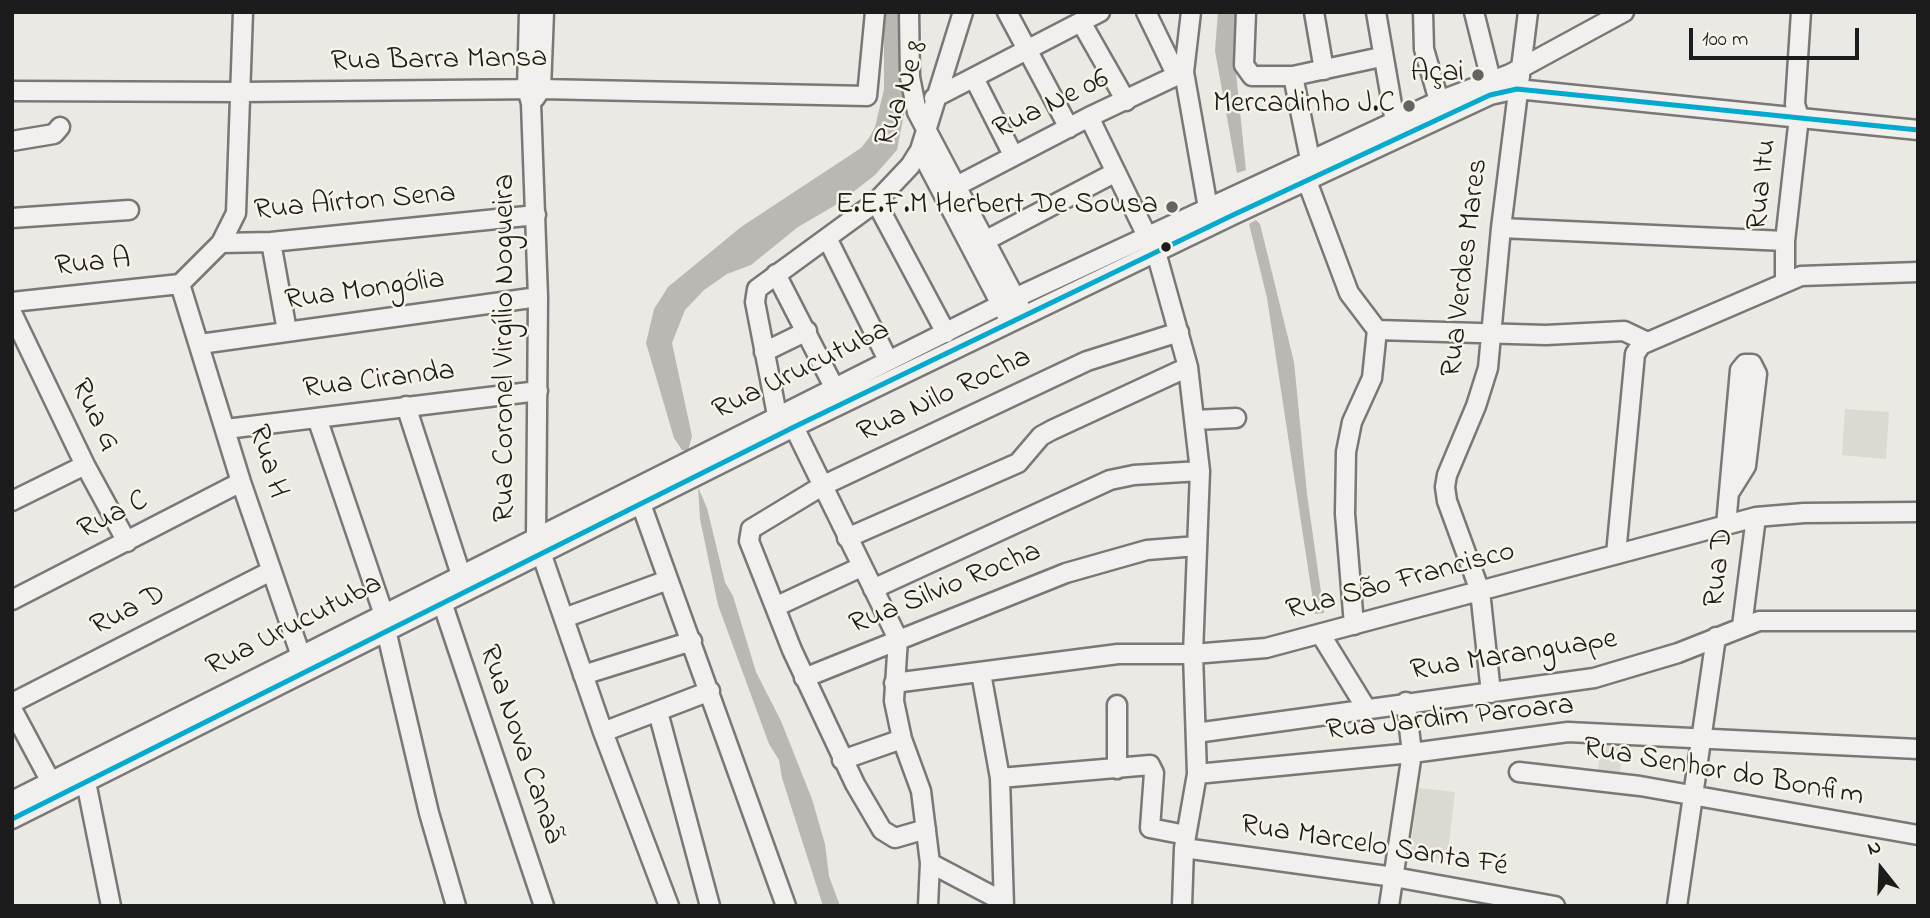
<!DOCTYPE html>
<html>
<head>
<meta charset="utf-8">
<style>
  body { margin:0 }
  #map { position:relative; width:1930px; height:918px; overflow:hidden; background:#eae9e4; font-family:"Indie Flower",sans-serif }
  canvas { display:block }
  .frame { position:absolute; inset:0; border:14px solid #1c1c1c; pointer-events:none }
  .north { position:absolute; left:1846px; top:834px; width:70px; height:70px; -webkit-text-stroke:5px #f7f3e8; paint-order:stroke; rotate:342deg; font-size:19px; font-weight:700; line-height:28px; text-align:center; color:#1c1c1c }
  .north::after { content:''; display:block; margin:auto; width:24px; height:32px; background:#1c1c1c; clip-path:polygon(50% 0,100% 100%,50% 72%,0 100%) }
  .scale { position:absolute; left:1689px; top:28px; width:170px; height:32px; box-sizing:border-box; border:4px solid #1c1c1c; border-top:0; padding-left:9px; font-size:21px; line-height:24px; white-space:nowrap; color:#1c1c1c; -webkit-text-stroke:5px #f7f3e8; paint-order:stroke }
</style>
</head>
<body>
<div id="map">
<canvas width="1930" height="918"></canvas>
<div class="frame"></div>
<div class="north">N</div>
<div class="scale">100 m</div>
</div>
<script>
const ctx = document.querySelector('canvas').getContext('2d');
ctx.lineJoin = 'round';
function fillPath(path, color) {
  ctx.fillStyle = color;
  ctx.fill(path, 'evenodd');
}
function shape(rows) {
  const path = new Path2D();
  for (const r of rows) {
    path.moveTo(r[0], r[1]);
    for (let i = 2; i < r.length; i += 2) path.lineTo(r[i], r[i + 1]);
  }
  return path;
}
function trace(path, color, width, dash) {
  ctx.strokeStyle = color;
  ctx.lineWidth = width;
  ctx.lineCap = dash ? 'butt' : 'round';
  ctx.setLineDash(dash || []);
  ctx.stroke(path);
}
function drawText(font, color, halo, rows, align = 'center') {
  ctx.font = font + ' "Indie Flower",sans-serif';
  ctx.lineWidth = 5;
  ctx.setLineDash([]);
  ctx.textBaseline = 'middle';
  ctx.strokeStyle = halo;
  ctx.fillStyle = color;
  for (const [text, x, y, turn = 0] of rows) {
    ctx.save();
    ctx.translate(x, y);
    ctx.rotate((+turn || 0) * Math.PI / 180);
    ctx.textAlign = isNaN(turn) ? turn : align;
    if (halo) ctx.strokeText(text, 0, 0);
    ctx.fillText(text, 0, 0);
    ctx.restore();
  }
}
fillPath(shape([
  [1845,409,1889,412,1886,459,1842,455],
  [1601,746,1622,748,1620,780,1597,776],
  [1418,788,1455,792,1447,860,1410,855]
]), '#dbd9d2');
fillPath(shape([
  [884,12,903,12,905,109,897,150,875,175,839,203,798,227,751,265,727,274,704,290,685,310,672,343,692,436,688,451,682,450,674,438,646,343,654,309,668,287,741,227,861,148,869,138,875,127,884,89],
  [1218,12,1242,12,1235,63,1246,170,1237,173,1215,51],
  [1256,220,1260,224,1294,362,1307,494,1324,613,1315,614,1267,298,1249,224],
  [698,487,707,508,725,582,733,596,756,672,781,721,812,799,825,844,829,876,840,906,823,906,782,778,779,760,769,744,718,605,700,519]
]), '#bab8b2');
const minor = shape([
  [529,12,527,89,531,103,538,297,536,538,603,732,669,906],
  [909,12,910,77,917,112,1021,309],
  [1007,12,1069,128],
  [1146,12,1177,76],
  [1191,12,1184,72,1208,208],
  [1246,12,1244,65,1252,76,1293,76,1381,57],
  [1314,12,1324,70],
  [1376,12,1395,122],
  [1423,12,1424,49,1439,101],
  [1474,12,1491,80],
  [1081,22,1126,101],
  [1293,76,1310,159],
  [974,78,1013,155],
  [12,91,241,92,541,89,867,96,875,12],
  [535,98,541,89,544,12],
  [934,98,1100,12],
  [1089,117,1147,236],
  [12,141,54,134,60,127],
  [920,150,1006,314],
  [1307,181,1349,293,1377,330,1372,378,1352,422,1346,452,1345,514,1354,625],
  [945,192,1089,117,1184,72],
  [876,202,946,333],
  [12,218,129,210],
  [1501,228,1785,241],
  [827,238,888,360],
  [271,242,287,331],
  [221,243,271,242,536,215],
  [977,245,1116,172],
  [1156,252,1188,367,1200,471,1193,654,1197,774,1184,848,1182,906],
  [776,274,834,387],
  [1785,280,1785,241,1799,117,1795,104,1801,12],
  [180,284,241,482,301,656],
  [180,284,221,243,236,213,243,12],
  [12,302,180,284],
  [12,313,85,465,127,542],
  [1377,330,1546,335,1624,331,1645,341],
  [200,344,538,297],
  [764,352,807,331],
  [406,406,461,575],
  [777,415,755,302,757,289,876,202,910,166,920,150,963,12],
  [317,418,384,615],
  [1195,420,1236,418],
  [794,427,898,639,894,701,902,739,921,791,930,863,928,906],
  [226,429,538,391],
  [12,501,85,465],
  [641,504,786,906],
  [1726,525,1740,370,1745,364,1752,364,1757,374,1746,466,1731,490],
  [847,538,1018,463,1041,436,1052,430,1188,367],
  [1616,554,1635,354,1641,345,1801,276,1918,272],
  [873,589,1110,480,1134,475,1200,471],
  [12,600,241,482],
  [442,602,544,906],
  [775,607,861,567],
  [564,618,668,580],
  [1742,626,1756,517],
  [386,630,429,813,456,906],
  [1321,635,1366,708],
  [981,673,1000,778,1004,906],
  [583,675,692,641],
  [804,678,1066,573,1147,550,1197,546],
  [894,683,1118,654,1193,654,1266,648,1756,517,1804,513,1918,512],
  [1491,693,1480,591,1447,501,1445,487,1447,475,1476,406,1488,368,1501,228,1528,12],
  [12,703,271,571],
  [1117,705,1117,769],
  [12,709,51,782],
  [658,712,710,906],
  [603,732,710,691],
  [1196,733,1594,678,1678,653,1759,621,1918,621],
  [842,760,902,739],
  [84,772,111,906],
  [1519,772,1640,786,1918,835],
  [1197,774,1412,753,1568,732,1918,749],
  [1000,778,1150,765,1154,773,1150,828,1186,835],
  [12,801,1002,304,1439,101,1510,74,1624,12],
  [12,819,794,427,1233,215,1490,95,1517,89,1918,130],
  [926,829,895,838,882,830,855,784,792,650,749,541,751,529,822,486,1087,361,1179,332],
  [1184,848,1394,877,1555,906],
  [930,863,1002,901],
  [1389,906,1412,753,1406,702],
  [1677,906,1716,637]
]);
trace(minor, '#797876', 23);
trace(minor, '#f1f0ec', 18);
trace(shape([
  [12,819,794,427,1233,215,1490,95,1517,89,1918,130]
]), '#00a9ce', 5);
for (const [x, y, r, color] of [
  [1478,75,7,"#646462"],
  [1409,106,7,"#646462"],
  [1172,207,7,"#646462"],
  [1166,247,6,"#1c1c1c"]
]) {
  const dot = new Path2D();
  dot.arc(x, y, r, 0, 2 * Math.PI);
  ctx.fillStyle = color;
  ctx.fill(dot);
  trace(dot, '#f7f3e8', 2.5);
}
drawText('30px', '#1c1c1c', '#f7f3e8', [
  ["Rua Barra Mansa",439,62,-1],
  ["Rua Ne 8",904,94,-71],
  ["Rua Ne 06",1052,106,-26],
  ["Rua Itu",1764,185,-84],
  ["Rua Aírton Sena",355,204,-5],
  ["Rua A",93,265,-6],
  ["Rua Verdes Mares",1467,268,-83],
  ["Rua Mongólia",365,292,-8],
  ["Rua Coronel Virgílio Nogueira",507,348,-90],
  ["Rua Urucutuba",802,372,-26],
  ["Rua Ciranda",379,382,-7],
  ["Rua Nilo Rocha",945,397,-25],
  ["Rua G",93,416,64],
  ["Rua H",266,462,73],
  ["Rua C",114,517,-27],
  ["Rua D",1721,568,-83],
  ["Rua São Francisco",1401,583,-15],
  ["Rua Silvio Rocha",946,590,-22],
  ["Rua D",129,612,-27],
  ["Rua Urucutuba",295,627,-27],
  ["Rua Maranguape",1514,657,-9],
  ["Rua Jardim Paroara",1450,720,-6],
  ["Rua Nova Canaã",519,745,71],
  ["Rua Senhor do Bonfim",1723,774,10],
  ["Rua Marcelo Santa Fé",1374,848,9]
]);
drawText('30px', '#1c1c1c', '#f7f3e8', [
  ["Açai",1464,75],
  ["Mercadinho J.C",1395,106],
  ["E.E.F.M Herbert De Sousa",1158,207]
], 'right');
</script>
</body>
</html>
